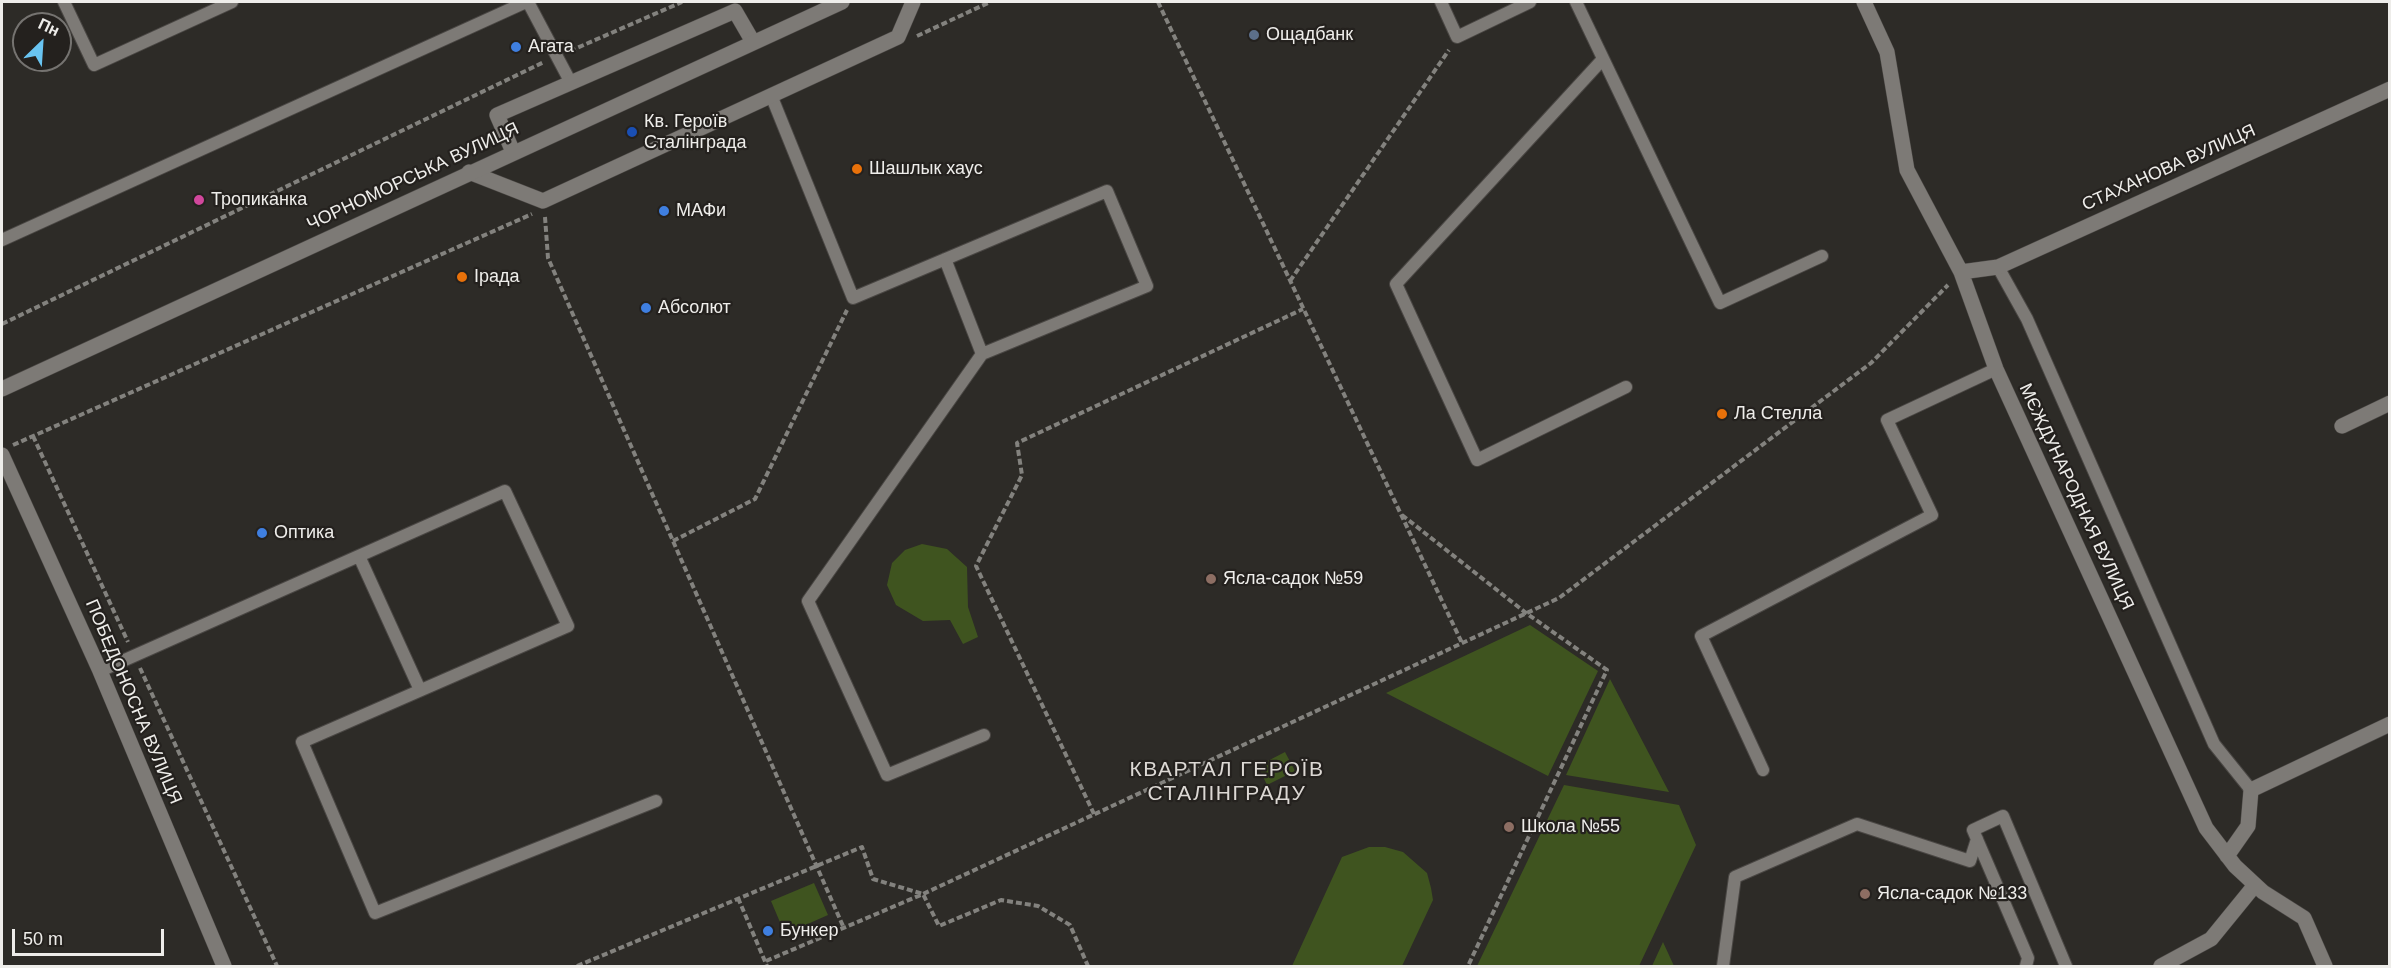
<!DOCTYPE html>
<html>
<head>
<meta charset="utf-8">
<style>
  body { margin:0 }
  #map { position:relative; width:2391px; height:968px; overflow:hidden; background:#2d2b27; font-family:Helvetica,sans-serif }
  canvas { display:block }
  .frame { position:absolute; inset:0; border:3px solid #eeedea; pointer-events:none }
  .north { position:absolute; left:12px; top:12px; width:60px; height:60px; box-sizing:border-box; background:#24211e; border:2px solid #757370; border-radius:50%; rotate:25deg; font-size:16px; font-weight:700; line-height:24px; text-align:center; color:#eeedea }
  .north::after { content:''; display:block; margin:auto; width:21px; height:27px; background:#69c4f1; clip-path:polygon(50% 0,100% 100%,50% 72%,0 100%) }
  .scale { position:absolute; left:12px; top:929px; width:152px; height:27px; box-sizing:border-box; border:3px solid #eeedea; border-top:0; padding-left:8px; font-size:18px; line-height:21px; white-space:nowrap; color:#eeedea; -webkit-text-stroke:4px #24211e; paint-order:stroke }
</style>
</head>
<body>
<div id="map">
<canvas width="2391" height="968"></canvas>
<div class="frame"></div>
<div class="north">Пн</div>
<div class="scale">50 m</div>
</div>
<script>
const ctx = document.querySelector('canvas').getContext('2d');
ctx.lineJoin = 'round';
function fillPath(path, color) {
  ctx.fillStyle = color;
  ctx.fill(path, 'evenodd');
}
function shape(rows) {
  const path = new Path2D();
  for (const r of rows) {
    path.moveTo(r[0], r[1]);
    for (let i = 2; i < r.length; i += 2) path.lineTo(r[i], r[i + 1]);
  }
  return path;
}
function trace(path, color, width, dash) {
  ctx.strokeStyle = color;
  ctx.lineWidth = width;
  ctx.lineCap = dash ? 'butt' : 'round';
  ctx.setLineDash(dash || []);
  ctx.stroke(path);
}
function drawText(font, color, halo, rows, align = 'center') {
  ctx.font = font + ' Helvetica,sans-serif';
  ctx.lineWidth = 4.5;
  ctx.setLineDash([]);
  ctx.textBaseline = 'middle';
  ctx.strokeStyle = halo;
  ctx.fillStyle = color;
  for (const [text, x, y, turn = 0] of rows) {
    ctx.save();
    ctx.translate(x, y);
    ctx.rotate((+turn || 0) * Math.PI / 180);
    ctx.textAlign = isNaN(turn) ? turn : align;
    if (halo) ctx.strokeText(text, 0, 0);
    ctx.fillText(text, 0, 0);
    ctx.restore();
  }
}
fillPath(shape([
  [922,544,947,549,967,567,968,607,978,637,963,644,950,620,923,621,896,605,887,585,892,563,905,550],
  [1530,625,1598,671,1548,776,1386,693],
  [1610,679,1669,792,1566,775],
  [1285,752,1295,771,1267,785,1258,766],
  [1564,785,1679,805,1696,845,1639,966,1477,966],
  [1369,847,1385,847,1403,852,1427,873,1431,888,1433,900,1402,966,1292,966,1342,857],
  [814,883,828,915,785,934,771,901],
  [1663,942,1674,966,1652,966]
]), '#3f541f');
const service = shape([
  [64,2,94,65,232,2],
  [528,2,571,83],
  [1441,2,1457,37,1530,2],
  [1576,2,1720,303,1822,256],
  [1603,59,1396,284,1477,460,1626,387],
  [771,95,853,298,1107,191,1147,286,982,354,945,259],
  [2,240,526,2],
  [1998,267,2027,319,2214,744,2251,790],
  [982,354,808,601,887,775,984,735],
  [359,556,420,690],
  [100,671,505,491,568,626,302,742,375,913,656,801],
  [1763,770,1701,636,1932,515,1887,420,1996,369],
  [1723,966,1735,877,1857,824,1970,861,1977,839],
  [2026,966,2028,958,1973,830,2003,816,2066,966]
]);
const minor = shape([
  [1864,2,1887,52,1907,170,1961,272,1996,369,2206,828,2235,866,2263,892,2304,918,2325,966],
  [513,152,497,115,735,11,753,42],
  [469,172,543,201,898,37,913,2],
  [1961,272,1998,267,2390,89],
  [2342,426,2390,403],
  [2227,856,2248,826,2251,790,2390,724],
  [2161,966,2211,939,2255,885]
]);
const tertiary = shape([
  [2,389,842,2],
  [2,455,100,671,224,966]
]);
trace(service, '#4a4744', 14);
trace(minor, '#4a4744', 16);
trace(tertiary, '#4a4744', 16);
trace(shape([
  [1158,2,1462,643],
  [917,36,990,2],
  [570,51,682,2],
  [545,217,548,258,843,926],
  [1290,281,1449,50],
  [2,324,544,62],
  [33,436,128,642],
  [13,445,532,214],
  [1402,515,1526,613,1607,670,1468,966],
  [673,541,755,499,847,310],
  [140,668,277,966],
  [1094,814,976,566,1022,475,1017,443,1303,309],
  [738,898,767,966],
  [766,961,923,894,1559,598,1871,363,1948,285],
  [577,966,862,847,873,879,923,894,939,926,1001,900,1038,906,1070,925,1088,966]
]), '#83827e', 4, [6, 3]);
trace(service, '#7d7a76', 12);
trace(minor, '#7d7a76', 15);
trace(tertiary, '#7d7a76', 15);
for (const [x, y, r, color] of [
  [1254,35,6,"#5c6f8a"],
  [516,47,6,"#3f7fe0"],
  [632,132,6,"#1a4fb4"],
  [857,169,6,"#e8710a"],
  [199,200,6,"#d1479c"],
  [664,211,6,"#3f7fe0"],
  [462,277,6,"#e8710a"],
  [646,308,6,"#3f7fe0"],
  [1722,414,6,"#e8710a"],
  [262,533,6,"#3f7fe0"],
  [1211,579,6,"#8d6e63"],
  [1509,827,6,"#8d6e63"],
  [1865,894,6,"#8d6e63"],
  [768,931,6,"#3f7fe0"]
]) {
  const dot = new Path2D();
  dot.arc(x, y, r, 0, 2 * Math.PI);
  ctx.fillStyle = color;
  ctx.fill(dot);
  trace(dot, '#24211e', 2);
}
drawText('18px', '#eeedea', '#24211e', [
  ["Ощадбанк",1266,35],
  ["Агата",528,47],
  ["Кв. Героїв",644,122],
  ["Сталінграда",644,143],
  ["Шашлык хаус",869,169],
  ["Тропиканка",211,200],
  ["МАФи",676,211],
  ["Ірада",474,277],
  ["Абсолют",658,308],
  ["Ла Стелла",1734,414],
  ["Оптика",274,533],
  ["Ясла-садок №59",1223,579],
  ["Школа №55",1521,827],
  ["Ясла-садок №133",1877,894],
  ["Бункер",780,931]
], 'left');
drawText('18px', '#eeedea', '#24211e', [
  ["СТАХАНОВА ВУЛИЦЯ",2169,168,-24],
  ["ЧОРНОМОРСЬКА ВУЛИЦЯ",413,177,-25],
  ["МЄЖДУНАРОДНАЯ ВУЛИЦЯ",2076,497,65],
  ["ПОБЕДОНОСНА ВУЛИЦЯ",133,702,67]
]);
ctx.letterSpacing = '1.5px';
drawText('21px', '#dcd8d4', '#24211e', [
  ["КВАРТАЛ ГЕРОЇВ",1227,770],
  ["СТАЛІНГРАДУ",1227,794]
]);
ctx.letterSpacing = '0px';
</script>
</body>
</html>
